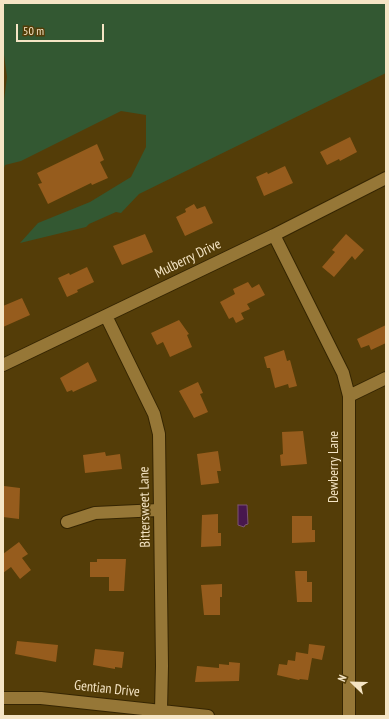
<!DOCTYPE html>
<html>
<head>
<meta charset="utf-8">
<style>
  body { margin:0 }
  #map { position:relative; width:389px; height:719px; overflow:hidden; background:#543d08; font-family:"PT Sans Narrow",sans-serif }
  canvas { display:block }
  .frame { position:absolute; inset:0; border:4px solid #f5e5c5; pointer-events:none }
  .north { position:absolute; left:333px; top:663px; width:40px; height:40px; -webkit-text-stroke:3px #543d08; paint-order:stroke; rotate:293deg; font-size:11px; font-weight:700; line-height:16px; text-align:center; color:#f5e5c5 }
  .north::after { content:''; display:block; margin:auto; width:14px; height:18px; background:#f5e5c5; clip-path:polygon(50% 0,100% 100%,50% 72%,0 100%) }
  .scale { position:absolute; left:16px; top:24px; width:88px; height:18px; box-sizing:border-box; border:2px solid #f5e5c5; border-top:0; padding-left:5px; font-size:12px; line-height:14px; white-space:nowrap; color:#f5e5c5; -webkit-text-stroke:3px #543d08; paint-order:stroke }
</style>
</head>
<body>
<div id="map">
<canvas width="389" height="719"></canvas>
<div class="frame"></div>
<div class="north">N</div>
<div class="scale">50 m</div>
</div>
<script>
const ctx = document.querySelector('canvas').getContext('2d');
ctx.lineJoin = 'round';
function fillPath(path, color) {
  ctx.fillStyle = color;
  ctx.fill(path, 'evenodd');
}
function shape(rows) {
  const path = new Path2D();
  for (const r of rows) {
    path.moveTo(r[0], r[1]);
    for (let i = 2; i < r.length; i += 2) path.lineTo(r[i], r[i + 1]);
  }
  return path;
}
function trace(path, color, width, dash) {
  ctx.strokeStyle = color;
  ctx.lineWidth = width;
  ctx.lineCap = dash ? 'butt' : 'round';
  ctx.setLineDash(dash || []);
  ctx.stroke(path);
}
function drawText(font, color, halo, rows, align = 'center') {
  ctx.font = font + ' "PT Sans Narrow",sans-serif';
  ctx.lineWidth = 3;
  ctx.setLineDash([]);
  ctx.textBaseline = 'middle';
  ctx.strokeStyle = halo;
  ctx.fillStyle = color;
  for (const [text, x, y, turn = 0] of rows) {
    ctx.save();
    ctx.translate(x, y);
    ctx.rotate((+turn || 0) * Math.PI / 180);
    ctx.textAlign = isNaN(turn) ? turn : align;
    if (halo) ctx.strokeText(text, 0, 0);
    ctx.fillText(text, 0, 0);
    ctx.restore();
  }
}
fillPath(shape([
  [3,3,386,3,386,73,139,194,121,213,116,212,89,224,86,227,20,243,38,223,90,202,131,177,146,147,146,115,121,111,21,161,5,165,3,171,3,108,7,77,3,47]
]), '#335832');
const water = shape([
  [238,505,247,505,248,524,245,525,244,527,238,525,238,505]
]);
fillPath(water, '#48174e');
trace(water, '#7c5572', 1);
fillPath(shape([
  [350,137,357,152,340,161,339,159,327,165,320,152],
  [97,144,104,160,100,162,108,178,92,185,91,183,48,204,38,184,42,183,37,173],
  [285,166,293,183,264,196,256,177,267,172,268,174],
  [194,204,197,209,205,206,213,223,185,236,176,217,186,212,185,209],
  [145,234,153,252,122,265,113,246],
  [346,234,364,250,355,260,352,256,334,277,322,267,335,252,332,250],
  [87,267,94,282,77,290,78,292,67,297,58,278,69,273,70,275],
  [248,282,252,288,259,284,265,295,247,304,250,309,241,313,244,319,236,323,233,317,229,319,220,302,235,294,233,289],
  [22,298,30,315,3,327,3,306],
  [179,320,189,334,187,335,192,347,170,357,163,342,157,345,151,333],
  [386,325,386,343,371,350,369,345,361,348,357,339],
  [284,350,287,361,290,360,297,386,289,388,288,384,275,388,270,368,267,368,264,357],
  [88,362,97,381,73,392,72,390,67,392,60,378],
  [198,382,203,393,200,394,208,412,194,418,179,391],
  [303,431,307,464,281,466,280,455,283,454,282,432],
  [218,451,221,471,217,471,219,483,201,485,197,454],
  [105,452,106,456,120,454,122,469,85,473,83,455],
  [4,486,20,488,19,519,3,517],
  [218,514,218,533,221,533,221,546,201,547,202,515],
  [292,516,312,516,312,530,315,530,315,542,292,543],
  [19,542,28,554,22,558,31,570,20,579,11,567,3,573,3,554],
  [97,559,126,559,124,591,109,591,109,577,90,577,90,562,97,562],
  [295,571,307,571,307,582,312,582,312,602,297,602],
  [222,584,222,597,220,597,220,615,204,615,201,585],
  [17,641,58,645,56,662,15,654],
  [309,644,325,646,322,660,312,658,308,680,300,679,299,680,277,675,279,664,287,665,288,660,295,661,296,652,308,654],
  [95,649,124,652,122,668,115,667,115,669,93,665],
  [229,662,240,663,239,681,195,682,197,666,219,668,219,664,229,665]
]), '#965c1d');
const street = shape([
  [274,235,343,373,349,396,349,716],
  [106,316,154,414,159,434,162,666,161,710],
  [3,365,274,235,386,178],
  [349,396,386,378],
  [67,522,95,513,159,510],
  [3,698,41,698,208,716]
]);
trace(street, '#352502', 14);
trace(street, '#967737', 12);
drawText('14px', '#f5e5c5', '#543d08', [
  ["Mulberry Drive",188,259,-26],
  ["Dewberry Lane",334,467,-90],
  ["Bittersweet Lane",145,507,-91],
  ["Gentian Drive",107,689,6]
]);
</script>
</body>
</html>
